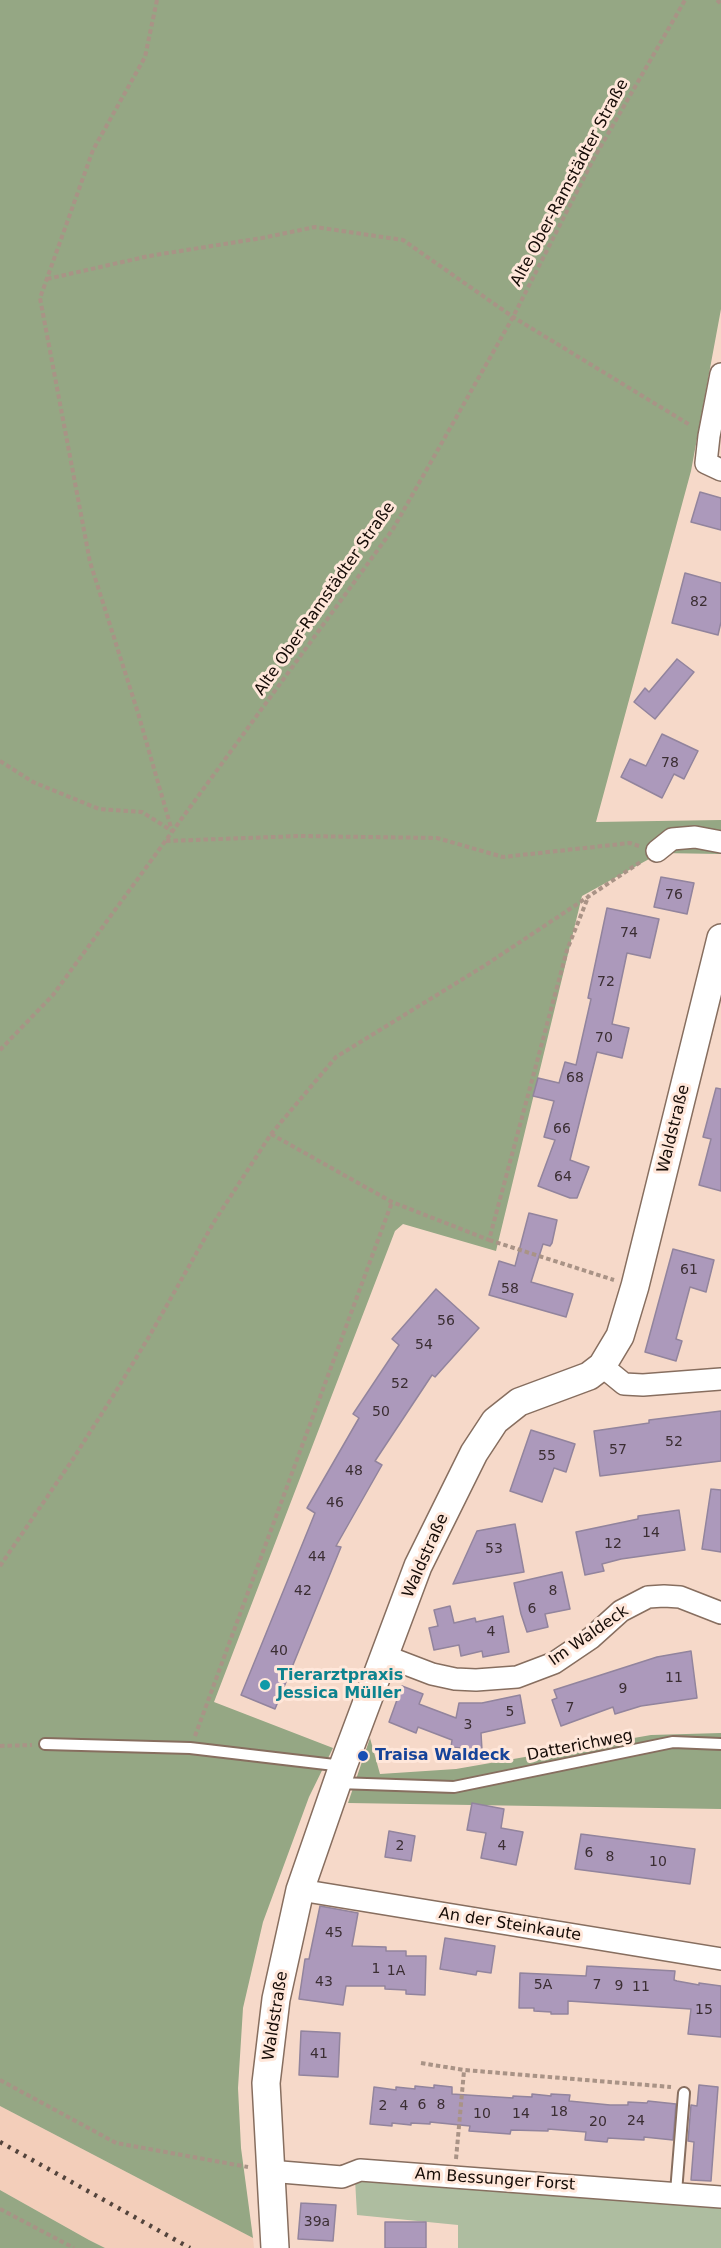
<!DOCTYPE html>
<html>
<head>
<meta charset="utf-8">
<style>
  body { margin:0 }
  canvas { display:block; background:#f6d9c9 }
</style>
</head>
<body>
<canvas width="721" height="2248"></canvas>
<script>
const ctx = document.querySelector('canvas').getContext('2d');
ctx.lineJoin = 'round';
function fillPath(path, color) {
  ctx.fillStyle = color;
  ctx.fill(path, 'evenodd');
}
function shape(rows) {
  const path = new Path2D();
  for (const r of rows) {
    path.moveTo(r[0], r[1]);
    for (let i = 2; i < r.length; i += 2) path.lineTo(r[i], r[i + 1]);
  }
  return path;
}
function trace(path, color, width, dash) {
  ctx.strokeStyle = color;
  ctx.lineWidth = width;
  ctx.lineCap = dash ? 'butt' : 'round';
  ctx.setLineDash(dash || []);
  ctx.stroke(path);
}
function drawText(font, color, halo, rows, align = 'center') {
  ctx.font = font + ' "DejaVu Sans",sans-serif';
  ctx.lineWidth = 6;
  ctx.setLineDash([]);
  ctx.textBaseline = 'middle';
  ctx.strokeStyle = halo;
  ctx.fillStyle = color;
  for (const [text, x, y, turn = 0] of rows) {
    ctx.save();
    ctx.translate(x, y);
    ctx.rotate((+turn || 0) * Math.PI / 180);
    ctx.textAlign = isNaN(turn) ? turn : align;
    if (halo) ctx.strokeText(text, 0, 0);
    ctx.fillText(text, 0, 0);
    ctx.restore();
  }
}
fillPath(shape([
  [0,2106,253,2238,254,2248,105,2248,89,2240,0,2190]
]), '#f3ceba');
fillPath(shape([
  [355,2179,721,2206,721,2248,458,2248,458,2225,357,2215]
]), '#aebda0');
fillPath(shape([
  [0,0,721,0,721,309,691,471,596,822,721,820,721,854,660,853,582,896,496,1251,403,1224,395,1231,214,1702,333,1748,309,1797,263,1922,243,2008,238,2088,241,2148,253,2238,0,2106],
  [721,1733,721,1809,348,1803,370,1738,380,1774,456,1769,651,1735],
  [0,2190,89,2240,105,2248,0,2248]
]), '#95a784');
const building = shape([
  [700,492,721,498,721,530,691,522,700,492],
  [685,573,721,583,721,622,718,635,672,623,685,573],
  [677,659,694,672,655,719,634,702,645,688,649,692,677,659],
  [662,734,698,751,684,779,674,774,662,798,621,777,630,759,646,766,662,734],
  [661,877,694,883,687,914,654,907,661,877],
  [607,908,659,919,650,958,627,953,612,1024,629,1028,622,1058,597,1052,570,1160,589,1167,577,1198,570,1198,538,1186,555,1140,544,1137,554,1101,533,1096,538,1078,559,1083,565,1062,576,1065,591,999,588,998,607,908],
  [716,1088,721,1089,721,1191,699,1185,711,1139,703,1137,716,1088],
  [529,1213,557,1220,552,1243,550,1246,543,1244,531,1282,573,1294,566,1317,489,1295,499,1261,515,1266,529,1213],
  [673,1249,714,1260,706,1292,690,1287,676,1339,682,1341,676,1361,645,1352,673,1249],
  [436,1289,479,1328,435,1377,432,1375,375,1461,382,1465,336,1546,341,1547,275,1709,241,1695,315,1513,307,1508,359,1418,353,1414,399,1345,392,1339,436,1289],
  [721,1411,721,1461,600,1476,594,1431,649,1423,649,1420,721,1411],
  [531,1430,575,1444,566,1472,554,1468,542,1502,510,1491,531,1430],
  [711,1489,721,1490,721,1552,702,1549,711,1489],
  [679,1510,685,1550,621,1559,602,1564,604,1571,585,1575,576,1532,638,1519,638,1516,679,1510],
  [515,1524,524,1572,453,1584,477,1531,515,1524],
  [562,1572,570,1609,545,1614,548,1627,527,1632,521,1614,514,1583,562,1572],
  [450,1606,454,1623,475,1618,476,1622,503,1616,509,1652,483,1657,482,1651,461,1656,459,1645,434,1650,429,1628,438,1626,434,1610,450,1606],
  [691,1651,697,1698,641,1706,615,1714,613,1707,561,1726,552,1700,557,1698,554,1690,657,1657,691,1651],
  [402,1686,423,1694,419,1704,456,1718,459,1703,482,1703,520,1695,525,1723,481,1733,482,1750,451,1747,452,1740,418,1727,416,1733,389,1722,402,1686],
  [472,1803,504,1809,501,1828,523,1832,516,1865,481,1858,486,1833,467,1830,472,1803],
  [389,1831,415,1836,411,1861,385,1857,389,1831],
  [581,1834,695,1849,690,1884,575,1869,581,1834],
  [320,1906,358,1913,352,1946,386,1947,386,1951,406,1951,406,1956,426,1956,425,1995,406,1994,406,1990,385,1989,385,1986,346,1986,343,2005,299,1999,305,1959,309,1959,320,1906],
  [445,1938,495,1946,491,1973,477,1971,476,1975,440,1969,445,1938],
  [587,1966,675,1971,674,1980,677,1981,699,1985,699,1983,721,1986,721,2037,688,2034,691,2009,568,2001,568,2014,551,2014,551,2012,534,2011,534,2008,519,2008,520,1973,586,1976,587,1966],
  [301,2031,340,2033,338,2077,299,2075,301,2031],
  [434,2085,452,2087,452,2094,513,2098,513,2096,532,2097,532,2094,551,2096,551,2094,570,2095,569,2101,610,2105,628,2105,628,2102,647,2103,648,2101,676,2104,673,2140,644,2137,644,2140,608,2138,607,2142,585,2140,586,2132,548,2129,548,2131,511,2130,510,2134,469,2131,470,2126,430,2122,430,2124,411,2123,411,2125,392,2123,392,2126,370,2124,374,2087,396,2090,396,2087,415,2089,415,2086,434,2088,434,2085],
  [699,2085,718,2087,711,2181,691,2180,694,2142,688,2141,691,2105,697,2106,699,2085],
  [301,2203,336,2205,333,2241,298,2239,301,2203],
  [385,2222,426,2222,426,2248,385,2248,385,2222]
]);
fillPath(building, '#ac99bb');
trace(building, '#92849d', 1.5);
const service = shape([
  [45,1744,190,1748,343,1766],
  [338,1783,454,1787,673,1742,721,1744],
  [676,2192,684,2093]
]);
const minor = shape([
  [721,374,709,436,706,463,721,470],
  [657,851,672,839,695,837,721,842],
  [602,1366,624,1384,643,1385,721,1379],
  [385,1656,432,1674,455,1679,476,1680,517,1677,554,1663,591,1638,621,1611,648,1597,664,1596,680,1597,721,1613],
  [300,1890,721,1959],
  [269,2171,342,2177,360,2170,721,2197]
]);
const tertiary = shape([
  [275,2248,266,2083,276,1999,300,1890,343,1766,418,1566,474,1453,495,1421,519,1402,589,1376,602,1366,620,1336,635,1286,721,938]
]);
trace(service, '#876e5f', 14);
trace(minor, '#876e5f', 24);
trace(tertiary, '#876e5f', 30);
trace(shape([
  [157,0,145,57,93,150,40,298,90,562,138,713,172,831],
  [717,0,721,4],
  [47,279,149,256,262,238,315,227,403,240,513,317,690,425],
  [0,761,33,782,99,809,142,812,172,831],
  [166,841,300,836,437,838,503,857,630,843,639,846],
  [0,1050,53,995,393,529,513,317,594,158,685,0],
  [271,1134,392,1202,489,1240,567,950,589,895],
  [489,1240,614,1280],
  [0,1566,73,1459,113,1396,150,1335,214,1222,271,1134,336,1057,484,966,642,861],
  [195,1736,392,1202],
  [0,1746,32,1745],
  [421,2063,464,2070,671,2087],
  [0,2080,116,2143,248,2167],
  [456,2159,464,2071],
  [0,2209,74,2248]
]), '#a99386', 4, [4.5, 3]);
trace(service, '#fff', 10);
trace(minor, '#fff', 21);
trace(tertiary, '#fff', 27);
trace(shape([
  [0,2142,190,2248]
]), '#53443c', 4.5, [3, 6]);
for (const [x, y, r, color] of [
  [265,1685,6,"#0f9aa8"],
  [363,1756,6,"#1a4fb4"]
]) {
  const dot = new Path2D();
  dot.arc(x, y, r, 0, 2 * Math.PI);
  ctx.fillStyle = color;
  ctx.fill(dot);
  trace(dot, '#ffe7da', 2);
}
drawText('14px', '#3b2e33', null, [
  ["82",699,602],
  ["78",670,763],
  ["76",674,895],
  ["74",629,933],
  ["72",606,982],
  ["70",604,1038],
  ["68",575,1078],
  ["66",562,1129],
  ["64",563,1177],
  ["61",689,1270],
  ["58",510,1289],
  ["56",446,1321],
  ["54",424,1345],
  ["52",400,1384],
  ["50",381,1412],
  ["52",674,1442],
  ["57",618,1450],
  ["55",547,1456],
  ["48",354,1471],
  ["46",335,1503],
  ["14",651,1533],
  ["12",613,1544],
  ["53",494,1549],
  ["44",317,1557],
  ["42",303,1591],
  ["8",553,1591],
  ["6",532,1609],
  ["4",491,1632],
  ["40",279,1651],
  ["11",674,1678],
  ["9",623,1689],
  ["7",570,1708],
  ["5",510,1712],
  ["3",468,1725],
  ["2",400,1846],
  ["4",502,1846],
  ["6",589,1853],
  ["8",610,1857],
  ["10",658,1862],
  ["45",334,1933],
  ["1",376,1969],
  ["1A",396,1971],
  ["43",324,1982],
  ["5A",543,1985],
  ["7",597,1985],
  ["9",619,1986],
  ["11",641,1987],
  ["15",704,2010],
  ["41",319,2054],
  ["6",422,2105],
  ["8",441,2105],
  ["2",383,2106],
  ["4",404,2106],
  ["18",559,2112],
  ["10",482,2114],
  ["14",521,2114],
  ["24",636,2121],
  ["20",598,2122],
  ["39a",317,2222]
]);
drawText('16px', '#150b06', '#ffe7da', [
  ["Alte Ober-Ramstädter Straße",570,183,-62],
  ["Alte Ober-Ramstädter Straße",325,599,-55],
  ["Waldstraße",674,1129,-76],
  ["Waldstraße",426,1556,-66],
  ["Im Waldeck",589,1636,-35],
  ["Datterichweg",580,1746,-11],
  ["An der Steinkaute",510,1925,9],
  ["Waldstraße",276,2016,-81],
  ["Am Bessunger Forst",495,2180,4]
]);
drawText('bold 16px', '#0d838f', '#ffe7da', [
  ["Tierarztpraxis",277,1676],
  ["Jessica Müller",277,1694]
], 'left');
drawText('bold 16px', '#164399', '#ffe7da', [
  ["Traisa Waldeck",375,1756]
], 'left');
</script>
</body>
</html>
